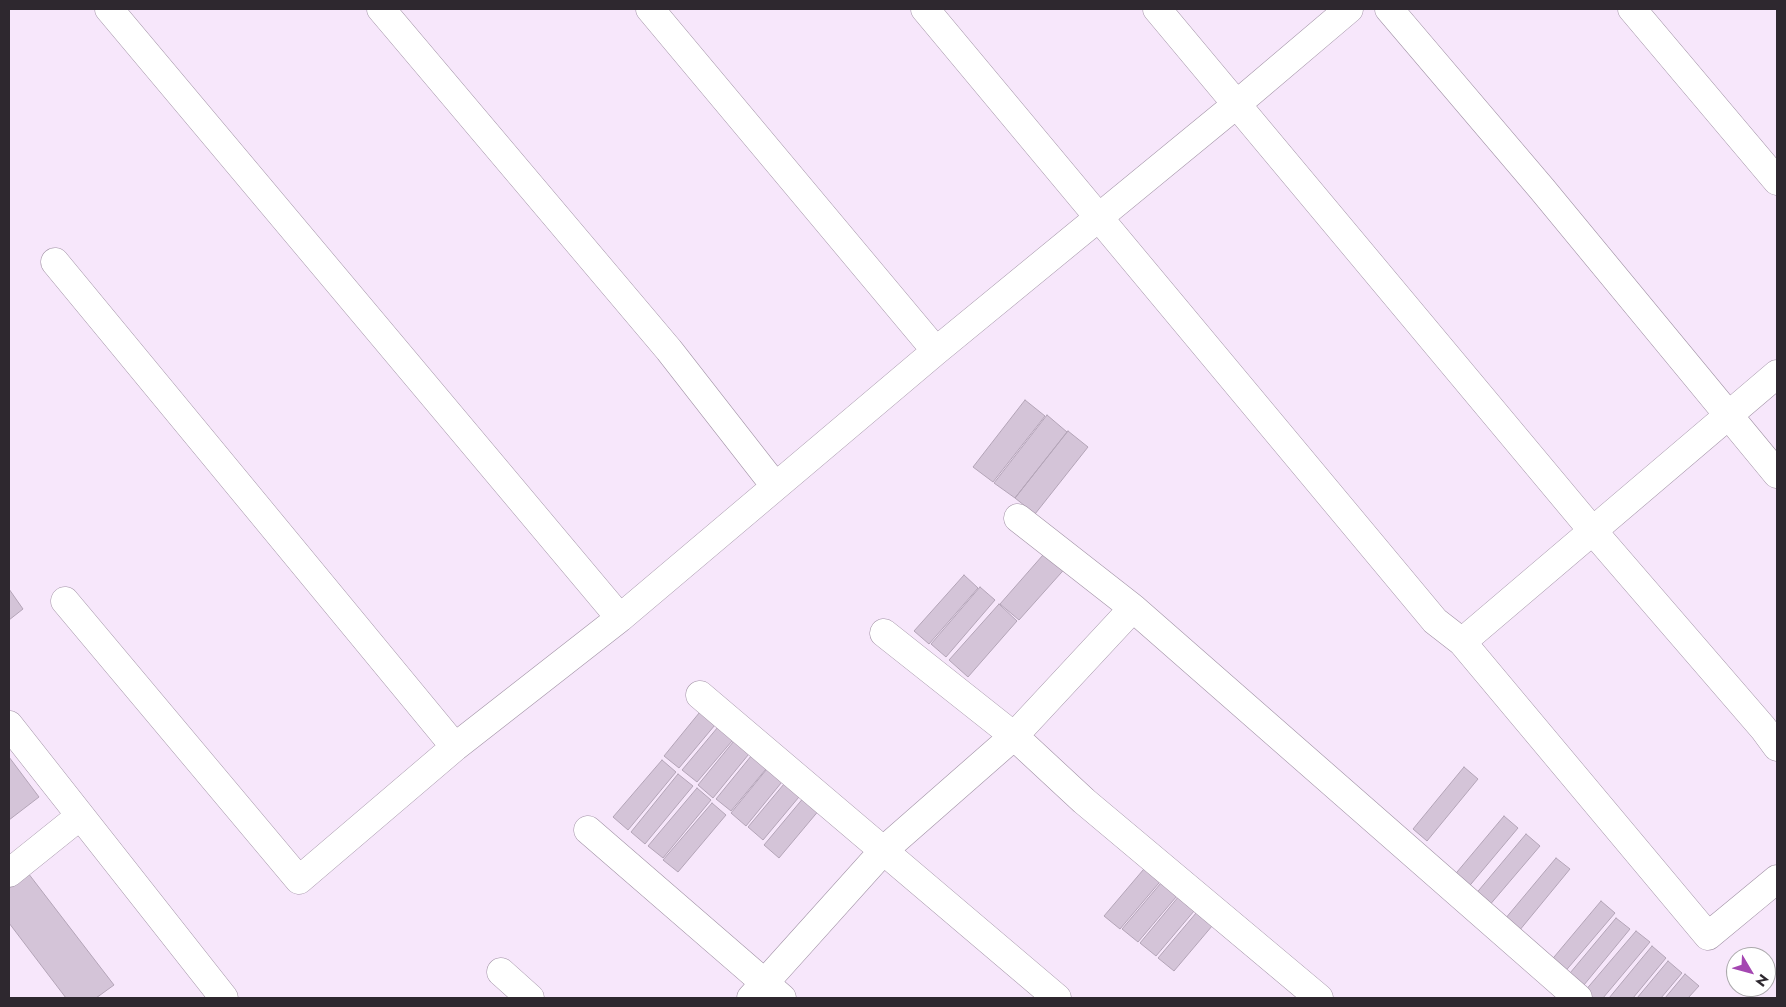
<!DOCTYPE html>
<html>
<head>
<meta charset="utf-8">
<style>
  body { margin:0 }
  #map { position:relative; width:1786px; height:1007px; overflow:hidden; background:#f7e7fb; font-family:Jost,sans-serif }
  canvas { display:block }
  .frame { position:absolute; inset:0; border:10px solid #2e282f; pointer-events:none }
  .north { position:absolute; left:1726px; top:947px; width:50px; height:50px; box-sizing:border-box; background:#fff; border:1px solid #aba9ac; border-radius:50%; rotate:127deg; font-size:14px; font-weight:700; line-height:20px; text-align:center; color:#2e282f }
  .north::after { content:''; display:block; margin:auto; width:18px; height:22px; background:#a447b1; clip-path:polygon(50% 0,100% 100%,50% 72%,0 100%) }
</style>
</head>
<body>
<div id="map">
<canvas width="1786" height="1007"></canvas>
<div class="frame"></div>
<div class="north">N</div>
</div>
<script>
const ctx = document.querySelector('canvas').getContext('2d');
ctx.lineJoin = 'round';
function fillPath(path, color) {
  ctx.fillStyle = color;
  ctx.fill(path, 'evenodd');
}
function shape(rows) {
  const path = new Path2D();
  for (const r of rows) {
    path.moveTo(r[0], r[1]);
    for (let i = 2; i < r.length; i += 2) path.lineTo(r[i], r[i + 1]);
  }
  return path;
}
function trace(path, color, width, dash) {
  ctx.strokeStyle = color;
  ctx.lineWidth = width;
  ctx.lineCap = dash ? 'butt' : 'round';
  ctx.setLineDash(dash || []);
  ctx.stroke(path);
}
const building = shape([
  [1025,400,1045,416,993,482,973,467,1025,400],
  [1047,415,1067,432,1015,498,994,483,1047,415],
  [1068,431,1088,447,1035,514,1015,498,1068,431],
  [1050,547,1069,564,1019,620,1000,604,1050,547],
  [964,575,978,588,929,644,914,631,964,575],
  [980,587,995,600,946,657,931,644,980,587],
  [9,589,23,609,9,620,9,589],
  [999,604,1017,621,968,677,949,660,999,604],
  [704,707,720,719,679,768,664,756,704,707],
  [723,721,738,734,697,782,682,770,723,721],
  [738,736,753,749,713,798,698,785,738,736],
  [756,750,771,763,731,811,716,799,756,750],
  [9,757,39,797,9,820,9,757],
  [662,760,676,772,628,830,613,817,662,760],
  [771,764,786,777,746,826,731,813,771,764],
  [1464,767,1478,779,1427,841,1413,829,1464,767],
  [678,774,693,786,645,844,631,832,678,774],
  [789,778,804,791,763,840,748,827,789,778],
  [697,788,711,800,663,858,648,846,697,788],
  [805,796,820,809,779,858,764,845,805,796],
  [712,803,726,815,678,872,663,860,712,803],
  [1504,816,1518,828,1466,890,1452,878,1504,816],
  [1526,834,1540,846,1488,907,1474,896,1526,834],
  [1556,858,1570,869,1519,931,1505,919,1556,858],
  [1149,863,1164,877,1120,929,1104,916,1149,863],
  [28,873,114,985,96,998,66,998,9,923,9,888,28,873],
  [1166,877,1182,890,1138,942,1122,929,1166,877],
  [1184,890,1200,904,1156,956,1140,943,1184,890],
  [1601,901,1615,913,1563,974,1549,963,1601,901],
  [1202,906,1218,919,1174,971,1158,958,1202,906],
  [1616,918,1630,929,1579,991,1565,979,1616,918],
  [1636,931,1650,942,1603,998,1592,998,1584,992,1636,931],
  [1652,946,1666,958,1633,998,1609,998,1652,946],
  [1668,961,1682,973,1661,998,1637,998,1668,961],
  [1685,974,1699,986,1688,998,1665,998,1685,974]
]);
fillPath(building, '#d4c4d8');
trace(building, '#b3a4b7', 1);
const minor = shape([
  [109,9,620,618],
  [381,9,669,350,775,486],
  [650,9,936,351],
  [925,9,1435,621,1462,642,1708,936,1777,879],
  [1157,9,1592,530,1763,728,1777,747],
  [1389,9,1542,189,1777,474],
  [1632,9,1777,181],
  [55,262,455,747],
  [65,601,299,880,455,747,620,618,936,351,1237,104,1349,9],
  [1133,608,1578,998],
  [884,633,1014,736,1084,801,1319,998],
  [1462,642,1777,374],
  [700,695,1057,998],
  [9,725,224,998],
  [588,830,782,998],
  [9,873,80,816],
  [501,972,530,998],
  [751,998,884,850,1014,736,1133,608,1018,518]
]);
trace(minor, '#a192a5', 29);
trace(minor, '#fff', 28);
</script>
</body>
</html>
